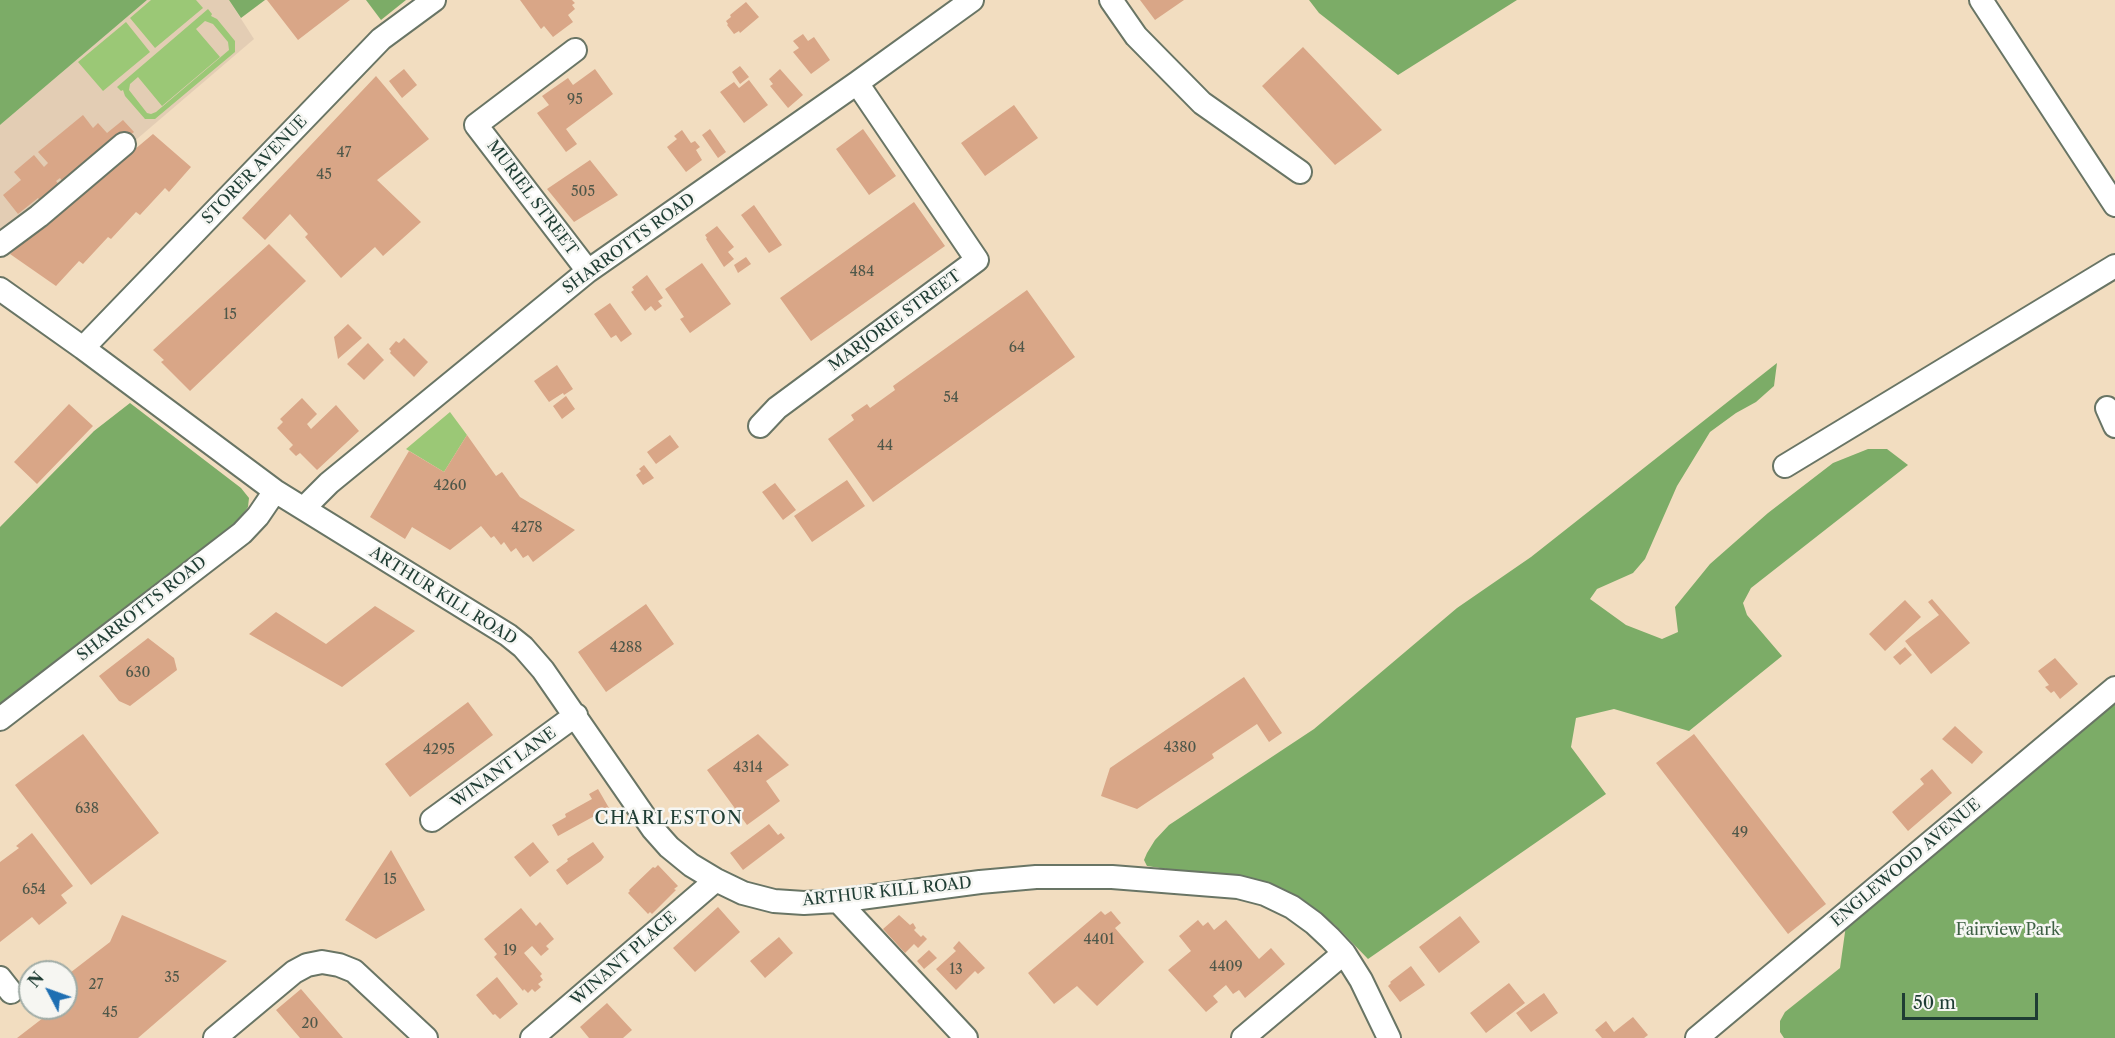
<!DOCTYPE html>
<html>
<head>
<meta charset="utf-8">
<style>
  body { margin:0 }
  #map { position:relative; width:2115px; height:1038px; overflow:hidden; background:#f2ddc0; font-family:"Libre Caslon Text",serif }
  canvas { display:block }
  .north { position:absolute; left:18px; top:960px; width:60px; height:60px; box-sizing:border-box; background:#f6f6f2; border:2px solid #a0aca6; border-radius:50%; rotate:311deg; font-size:16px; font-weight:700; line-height:24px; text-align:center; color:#1f3d34 }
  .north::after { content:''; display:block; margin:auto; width:21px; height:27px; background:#1f6fb2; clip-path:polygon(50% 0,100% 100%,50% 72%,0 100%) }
  .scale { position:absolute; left:1902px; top:993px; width:136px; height:27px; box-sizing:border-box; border:3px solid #1f3d34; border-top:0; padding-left:8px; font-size:18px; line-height:21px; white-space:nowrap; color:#1f3d34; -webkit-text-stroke:4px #f6f6f2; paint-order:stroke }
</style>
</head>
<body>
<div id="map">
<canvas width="2115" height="1038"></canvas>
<div class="north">N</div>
<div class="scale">50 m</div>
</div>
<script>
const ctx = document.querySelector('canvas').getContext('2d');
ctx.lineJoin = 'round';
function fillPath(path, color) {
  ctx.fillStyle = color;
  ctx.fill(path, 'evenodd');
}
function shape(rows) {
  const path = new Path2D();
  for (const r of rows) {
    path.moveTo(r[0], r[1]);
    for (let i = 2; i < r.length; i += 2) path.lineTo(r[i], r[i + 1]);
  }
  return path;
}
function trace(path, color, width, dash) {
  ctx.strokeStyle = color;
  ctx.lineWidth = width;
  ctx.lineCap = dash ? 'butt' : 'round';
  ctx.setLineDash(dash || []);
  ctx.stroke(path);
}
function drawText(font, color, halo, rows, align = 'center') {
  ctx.font = font + ' "Libre Caslon Text",serif';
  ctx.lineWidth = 5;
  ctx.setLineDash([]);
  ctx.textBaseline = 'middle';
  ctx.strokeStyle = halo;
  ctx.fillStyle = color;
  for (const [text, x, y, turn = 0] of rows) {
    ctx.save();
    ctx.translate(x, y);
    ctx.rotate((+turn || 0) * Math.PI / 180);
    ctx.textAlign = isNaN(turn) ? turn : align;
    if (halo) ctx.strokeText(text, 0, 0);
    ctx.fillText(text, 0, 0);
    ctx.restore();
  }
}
fillPath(shape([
  [147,0,229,0,254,39,0,256,0,125]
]), '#e3cdb4');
fillPath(shape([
  [151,0,196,0,203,8,155,48,130,18],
  [208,9,212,14,211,16,217,19,235,41,235,52,155,119,145,119,125,96,123,90,121,91,117,87],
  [205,21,213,24,228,42,229,50,156,112,151,114,147,113,129,90,130,84,138,77,162,106,220,57,196,29],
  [126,22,150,52,103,91,78,62],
  [450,412,467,435,444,472,406,449]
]), '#9bc876');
fillPath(shape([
  [0,0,147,0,0,125],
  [229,0,265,0,241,18],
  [366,0,406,0,381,20],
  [1309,0,1517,0,1398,75,1319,13],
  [1777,363,1774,386,1756,402,1736,413,1710,432,1677,486,1645,559,1633,573,1597,589,1590,599,1626,625,1662,639,1678,632,1675,607,1710,564,1768,513,1833,463,1868,449,1887,449,1908,465,1751,588,1743,603,1747,615,1782,656,1689,731,1614,709,1576,718,1571,747,1606,794,1368,959,1335,925,1301,898,1257,883,1147,866,1144,860,1147,853,1155,840,1169,825,1314,729,1457,608,1531,557],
  [130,403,241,488,249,498,248,507,240,518,203,552,0,709,0,527,94,431],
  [2115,699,2115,1038,1784,1038,1780,1032,1780,1021,1785,1012,1840,968,1846,925]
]), '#7cac67');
fillPath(shape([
  [267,0,350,0,298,40],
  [520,0,572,0,575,3,572,5,575,9,568,15,573,22,553,37,544,26,541,29],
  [1140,0,1184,0,1155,20],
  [746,2,759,17,740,33,739,31,734,34,727,25,728,24,726,21,731,17,730,15],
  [803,34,808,41,814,37,830,60,811,74,793,52,799,48,793,41],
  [1303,47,1382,130,1335,165,1262,86],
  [740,66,749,77,740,84,732,72],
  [404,69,417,85,402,98,389,81],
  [595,69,613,94,566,129,577,144,566,152,537,113,549,105,542,96,568,78,573,85],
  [780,69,803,95,788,108,770,86,773,84,769,79],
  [376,76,429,139,377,180,421,222,383,256,375,247,341,278,305,237,308,234,290,214,265,240,242,218],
  [749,80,768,105,744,123,720,92,734,82,739,88],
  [1014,105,1038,138,985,176,961,143],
  [83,115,93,128,98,123,107,133,123,120,134,132,67,187,60,178,56,181,64,190,45,207,38,198,18,214,3,195,21,180,14,172,34,155,44,167,48,163,38,152],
  [710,129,726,152,718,158,702,135],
  [863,129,896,176,869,195,836,149],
  [682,130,691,143,695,141,700,147,696,150,702,160,686,172,667,147,677,139,674,136],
  [153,134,191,167,169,192,165,188,140,215,136,212,111,239,108,237,83,264,79,261,56,286,10,254],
  [590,160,618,195,574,222,547,189],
  [914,202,945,246,811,341,780,298],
  [754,205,782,245,769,253,741,215],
  [717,226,734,247,728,252,734,259,724,267,706,239,707,238,705,235],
  [269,244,306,281,190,391,161,362,164,360,153,350],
  [746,257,751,264,738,273,734,265],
  [702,263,731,304,690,333,680,319,684,317,665,289],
  [647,275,663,298,658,301,662,306,655,311,651,306,645,311,631,292,634,290,632,287],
  [1027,290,1075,357,873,502,828,439,854,420,851,415,867,404,870,408,895,390,893,386],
  [610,303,632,334,621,342,616,335,611,338,594,314],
  [348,324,362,338,338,359,334,337],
  [404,338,428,362,414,377,390,353,391,351,389,349,396,341,399,343],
  [368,343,384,360,364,380,347,364],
  [557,365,573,389,564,395,563,393,549,402,534,381],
  [566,396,575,409,562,419,553,406],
  [302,398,317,414,307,424,311,429,336,405,359,431,317,470,300,453,296,456,289,449,293,445,277,428,283,422,280,419],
  [69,404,93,426,37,484,14,462],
  [467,435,496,476,502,472,520,497,575,530,533,562,528,555,523,558,516,548,511,552,504,542,501,545,494,536,491,538,481,526,450,550,412,527,405,539,370,517,409,451,444,472],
  [670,435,679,447,656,464,647,452],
  [644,465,654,478,643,485,636,475,641,471,639,469],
  [847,480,865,506,812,542,794,516],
  [775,483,796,510,783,520,762,492],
  [1932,599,1970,643,1931,674,1905,641,1939,615,1928,602],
  [1905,600,1921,617,1885,651,1869,634],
  [646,604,674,644,606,692,578,652],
  [375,606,415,631,342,687,249,634,276,612,326,644],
  [148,638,174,658,177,670,130,706,119,701,99,676],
  [1905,647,1912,655,1900,665,1893,657],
  [2055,658,2078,684,2060,699,2054,691,2051,693,2045,687,2049,685,2038,671],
  [1244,677,1282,733,1269,742,1257,724,1212,754,1214,758,1137,809,1101,796,1110,768],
  [468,702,493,735,410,797,385,764],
  [1955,726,1983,752,1972,764,1942,739],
  [83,734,159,833,91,885,15,785],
  [758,734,789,765,766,781,780,801,747,825,707,770],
  [1694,734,1826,904,1788,934,1656,763],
  [1932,769,1952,793,1908,831,1892,812,1924,784,1920,779],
  [598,789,609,808,558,836,552,825,566,817,565,814,592,799,589,794],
  [769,824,778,835,781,833,785,838,743,870,730,853],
  [32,833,73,886,61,895,67,903,39,925,32,917,0,942,0,862,19,848,16,846],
  [533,842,549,862,530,877,514,857],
  [593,842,604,857,601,861,567,885,556,870,568,861,567,859],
  [391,850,425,910,376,939,345,920],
  [658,865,678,886,674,889,676,890,652,914,650,912,648,914,628,893,630,891,629,890,653,867,655,868],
  [718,907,740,932,695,972,673,948],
  [521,908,536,926,540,922,554,939,546,946,549,949,541,956,532,946,524,953,542,974,540,976,543,980,538,984,541,987,535,992,532,989,528,993,524,989,523,991,494,957,497,954,484,939],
  [1101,911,1105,915,1111,911,1121,923,1115,928,1144,962,1097,1006,1077,986,1054,1004,1028,973],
  [122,915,227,961,138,1038,17,1038,43,1018,44,1008,66,1008,66,976,110,942],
  [899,915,910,925,913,923,916,928,914,930,921,937,923,935,927,939,918,948,914,944,905,953,883,929],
  [1460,916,1480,942,1439,973,1419,947],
  [1198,920,1203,926,1208,922,1214,930,1226,920,1259,959,1271,948,1285,964,1245,998,1239,990,1233,994,1226,985,1213,996,1218,1002,1206,1012,1168,970,1191,951,1179,936],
  [779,937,793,953,765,978,750,961],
  [959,941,985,968,978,974,975,971,956,990,936,969,956,951,953,948],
  [929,950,937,958,924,969,917,961],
  [1411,966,1425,985,1400,1002,1388,986,1391,983,1390,982],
  [497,977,518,1004,500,1019,495,1014,493,1015,476,995],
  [1509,983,1525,1003,1486,1033,1470,1013],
  [301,989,343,1038,300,1038,276,1010],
  [1544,993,1558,1013,1531,1032,1516,1013],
  [607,1003,632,1030,623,1038,589,1038,580,1027],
  [1633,1017,1648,1035,1644,1038,1602,1038,1595,1030,1606,1021,1614,1032]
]), '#d9a687');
const minor = shape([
  [1111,0,1136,36,1202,103,1300,172],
  [1981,0,2115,205],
  [575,50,476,125,588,271],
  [0,245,39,216,124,144],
  [0,289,83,348,275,491,508,635,523,647,543,670,653,829,669,847,691,865,716,880,743,893,774,901,804,903,838,901,980,882,1036,877,1112,877,1238,887,1265,894,1292,907,1314,923,1330,938,1344,953,1361,980,1389,1038],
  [83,348,381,39,434,0],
  [2107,408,2115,426],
  [760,426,777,408,977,260,857,83],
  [1785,466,2115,266],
  [304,508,329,483,588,271,857,83,972,0],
  [0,719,242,533,258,516,275,491],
  [432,820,576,715],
  [838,901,966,1038],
  [0,978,11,992],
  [215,1038,294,972,307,965,322,962,339,965,354,971,426,1038],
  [532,1038,716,880],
  [1243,1038,1344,953],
  [1697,1038,2115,688]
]);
trace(minor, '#697565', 26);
trace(minor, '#fff', 22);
drawText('14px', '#4e5749', null, [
  ["95",575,100],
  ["47",344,153],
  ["45",324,175],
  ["505",583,192],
  ["484",862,272],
  ["15",230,315],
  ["64",1017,348],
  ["54",951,398],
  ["44",885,446],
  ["4260",450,486],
  ["4278",527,528],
  ["4288",626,648],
  ["630",138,673],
  ["4380",1180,748],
  ["4295",439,750],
  ["4314",748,768],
  ["638",87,809],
  ["49",1740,833],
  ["15",390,880],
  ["654",34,890],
  ["4401",1099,940],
  ["19",510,951],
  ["4409",1226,967],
  ["13",956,970],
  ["35",172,978],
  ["27",96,985],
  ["45",110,1013],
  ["20",310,1024]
]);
drawText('16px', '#1f3d34', '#f6f6f2', [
  ["STORER AVENUE",255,170,-46],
  ["MURIEL STREET",532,198,53],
  ["SHARROTTS ROAD",629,244,-36],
  ["MARJORIE STREET",895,321,-36],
  ["ARTHUR KILL ROAD",443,596,32],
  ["SHARROTTS ROAD",142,609,-38],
  ["WINANT LANE",504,768,-36],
  ["ENGLEWOOD AVENUE",1906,863,-40],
  ["ARTHUR KILL ROAD",887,892,-6],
  ["WINANT PLACE",624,959,-41]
]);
drawText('16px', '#3e6044', '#f6f6f2', [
  ["Fairview Park",2008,930]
]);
ctx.letterSpacing = '1.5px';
drawText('18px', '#1f3d34', '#f6f6f2', [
  ["CHARLESTON",669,819]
]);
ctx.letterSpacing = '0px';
</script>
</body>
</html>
